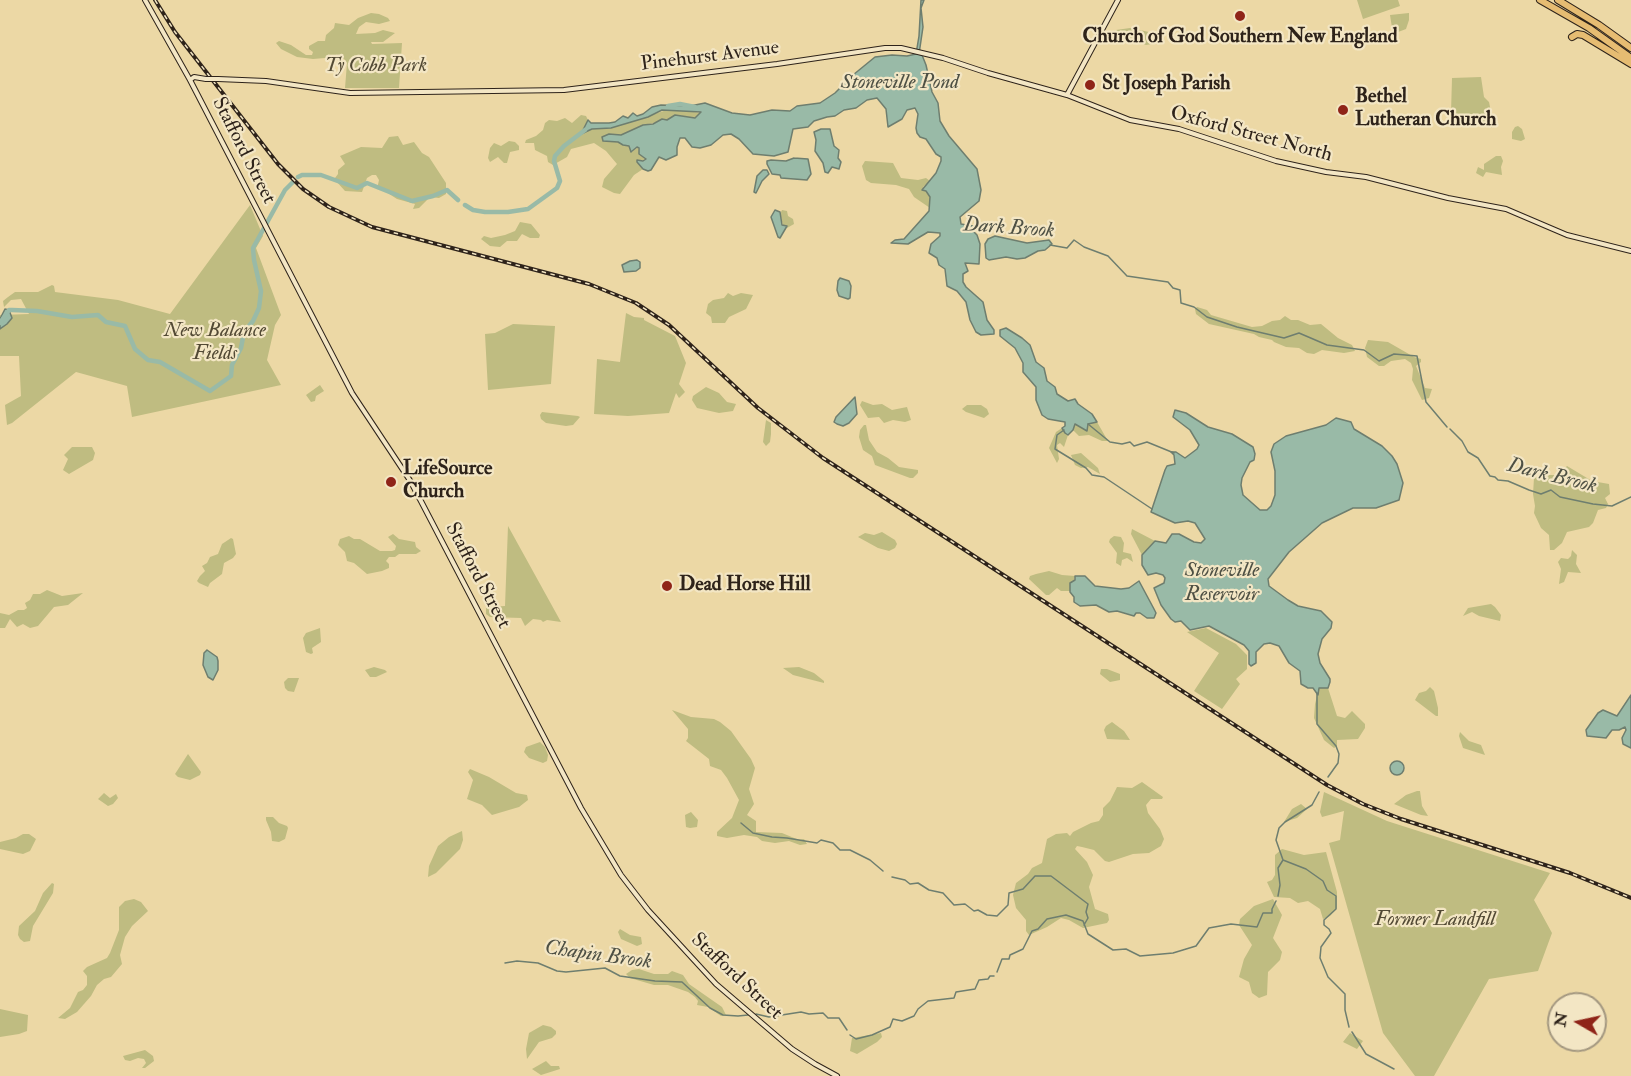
<!DOCTYPE html>
<html>
<head>
<meta charset="utf-8">
<style>
  body { margin:0 }
  #map { position:relative; width:1631px; height:1076px; overflow:hidden; background:#ecd8a5; font-family:"IM FELL Double Pica",serif }
  canvas { display:block }
  .north { position:absolute; left:1547px; top:992px; width:60px; height:60px; box-sizing:border-box; background:#f3e6c4; border:2px solid #a49880; border-radius:50%; rotate:279deg; font-size:16px; font-weight:700; line-height:24px; text-align:center; color:#2e231a }
  .north::after { content:''; display:block; margin:auto; width:21px; height:27px; background:#8f2418; clip-path:polygon(50% 0,100% 100%,50% 72%,0 100%) }
</style>
</head>
<body>
<div id="map">
<canvas width="1631" height="1076"></canvas>
<div class="north">N</div>
</div>
<script>
const ctx = document.querySelector('canvas').getContext('2d');
ctx.lineJoin = 'round';
function fillPath(path, color) {
  ctx.fillStyle = color;
  ctx.fill(path, 'evenodd');
}
function shape(rows) {
  const path = new Path2D();
  for (const r of rows) {
    if (r.length === 3) {
      path.moveTo(r[0] + r[2], r[1]);
      path.arc(r[0], r[1], r[2], 0, 2 * Math.PI);
      continue;
    }
    path.moveTo(r[0], r[1]);
    for (let i = 2; i < r.length; i += 2) path.lineTo(r[i], r[i + 1]);
  }
  return path;
}
function trace(path, color, width, dash) {
  ctx.strokeStyle = color;
  ctx.lineWidth = width;
  ctx.lineCap = dash ? 'butt' : 'round';
  ctx.setLineDash(dash || []);
  ctx.stroke(path);
}
function drawText(font, color, halo, rows, align = 'center') {
  ctx.font = font + ' "IM FELL Double Pica",serif';
  ctx.lineWidth = 4.5;
  ctx.setLineDash([]);
  ctx.textBaseline = 'middle';
  ctx.strokeStyle = halo;
  ctx.fillStyle = color;
  for (const [text, x, y, turn = 0] of rows) {
    ctx.save();
    ctx.translate(x, y);
    ctx.rotate((+turn || 0) * Math.PI / 180);
    ctx.textAlign = isNaN(turn) ? turn : align;
    if (halo) ctx.strokeText(text, 0, 0);
    ctx.fillText(text, 0, 0);
    ctx.restore();
  }
}
fillPath(shape([
  [1357,0,1398,0,1400,6,1363,19],
  [371,13,379,14,388,18,390,21,379,24,366,22,359,27,356,34,375,33,383,30,395,33,383,42,371,42,372,44,402,43,399,88,345,88,347,63,344,59,337,57,313,59,297,57,281,49,276,43,279,41,291,45,306,55,312,55,313,52,309,49,309,46,318,41,325,41,326,35,334,28,335,23,349,25,358,18],
  [1409,13,1409,20,1406,29,1393,34,1390,15],
  [1130,28,1136,29,1157,34,1152,44,1146,45,1123,36,1116,30],
  [1481,77,1484,97,1489,102,1492,117,1492,128,1487,124,1460,123,1457,116,1451,113,1452,78],
  [670,109,701,113,696,118,675,115,667,120,643,125,621,135,609,134,605,141,618,142,629,146,632,152,638,147,639,152,646,159,637,162,643,169,634,175,620,194,614,193,602,187,604,179,617,164,606,151,594,143,571,149,567,157,553,165,548,162,547,156,535,150,534,143,525,143,526,140,536,136,543,130,545,123,549,120,557,121,565,118,572,123,581,115,586,116,588,120,586,127,599,129,611,128],
  [1518,126,1522,129,1525,139,1521,141,1512,139,1512,132,1515,127],
  [398,136,403,145,414,142,422,153,429,157,446,183,446,194,439,198,430,197,419,208,413,209,415,204,397,199,383,190,377,189,379,180,376,175,372,175,367,178,362,192,345,191,336,181,335,178,338,174,338,170,345,164,340,156,361,147,382,148,389,137],
  [509,141,515,142,519,146,519,150,510,152,507,163,504,163,498,157,490,162,488,158,490,148,494,143,501,146],
  [1496,156,1501,156,1503,161,1501,167,1502,175,1486,172,1483,177,1476,173,1478,167,1484,170,1484,164],
  [865,161,893,163,901,178,918,180,926,178,930,181,923,187,930,197,930,208,914,197,909,189,896,185,871,183,866,180,862,166],
  [250,205,263,236,256,248,281,315,275,325,267,360,281,385,132,417,127,386,76,372,12,423,7,425,5,405,21,396,19,356,0,356,0,315,29,314,21,299,11,300,4,307,3,301,8,297,15,292,38,292,52,285,54,286,55,292,118,300,170,314],
  [782,210,787,211,788,216,793,219,794,224,787,228,787,226,783,225,780,214],
  [520,222,531,224,540,235,539,238,530,238,522,234,517,241,507,241,500,247,490,246,481,239,484,236,491,238,505,235,515,231],
  [728,293,733,296,741,293,753,295,746,309,729,317,725,323,712,323,711,317,706,313,708,304,713,300,724,298],
  [1197,307,1207,310,1211,315,1252,327,1262,326,1272,321,1280,320,1285,316,1291,320,1298,320,1310,325,1321,324,1338,338,1352,345,1355,351,1344,353,1322,350,1314,354,1307,353,1299,348,1286,347,1274,342,1272,340,1259,337,1254,334,1209,324,1196,314,1195,309],
  [626,313,634,317,644,318,644,320,675,336,686,363,679,384,685,392,679,398,676,393,669,413,628,416,594,414,597,359,620,362],
  [513,324,555,326,551,384,488,390,485,334,495,333],
  [1368,340,1388,342,1414,357,1421,359,1421,362,1416,366,1425,388,1432,389,1429,398,1422,400,1412,380,1413,369,1411,363,1405,359,1391,361,1384,366,1379,366,1367,357,1365,348],
  [320,385,324,391,316,396,315,401,311,402,306,395],
  [706,387,719,393,727,402,736,404,733,411,719,413,697,408,692,400,693,396],
  [862,401,873,405,882,404,892,410,907,407,911,420,905,422,893,420,884,423,879,417,868,418,860,405],
  [967,405,981,405,987,409,989,414,984,418,966,412,962,409],
  [542,412,578,416,580,417,573,425,566,426,546,423,541,419,540,415],
  [766,420,771,423,771,434,770,442,766,446,763,442],
  [1097,422,1108,441,1102,441,1089,435,1079,436,1073,430,1075,423,1088,430,1088,424],
  [864,425,866,425,869,440,877,452,888,458,899,467,918,470,918,473,913,478,910,478,875,465,872,456,863,450,859,437,860,430],
  [1062,428,1065,433,1068,435,1064,447,1060,443,1057,445,1059,459,1057,463,1049,448,1056,432],
  [72,447,92,447,95,453,93,460,69,474,63,470,68,459,64,455],
  [1081,453,1098,468,1100,474,1088,467,1081,468,1075,465,1071,455],
  [1567,466,1592,481,1609,484,1610,494,1605,498,1608,504,1606,508,1598,510,1593,523,1589,527,1567,532,1562,543,1554,550,1550,550,1549,535,1541,528,1534,513,1535,506,1533,494,1534,478,1542,475,1558,475],
  [508,526,561,622,547,620,543,622,541,620,533,619,525,626,521,618,490,617,486,614,486,608,488,607,505,606],
  [1132,529,1155,541,1142,555,1131,534],
  [882,532,895,540,897,544,895,548,889,551,878,548,858,537,865,533,874,535],
  [393,534,399,539,415,542,416,547,421,551,416,554,399,554,395,557,389,557,386,561,389,564,389,568,382,571,367,574,354,563,347,561,345,552,338,545,340,539,349,536,354,539,360,539,380,551,392,551,395,550,396,546,388,537],
  [1114,536,1121,537,1124,543,1123,552,1131,554,1133,562,1127,558,1122,560,1121,566,1116,563,1117,553,1109,542,1110,539],
  [231,538,233,539,236,554,233,558,224,563,222,574,210,583,208,587,199,583,197,581,200,576,205,571,202,566,207,563,210,557,218,554,222,544],
  [1572,550,1577,555,1576,564,1581,573,1568,572,1564,582,1559,584,1561,569,1558,562,1561,558,1568,559,1571,556],
  [1049,571,1062,575,1075,576,1071,591,1061,591,1057,588,1049,595,1046,595,1029,579,1030,576,1036,574],
  [47,590,62,596,83,593,68,605,54,607,38,626,30,628,23,624,17,627,10,619,5,628,0,628,0,613,9,615,18,610,24,610,27,608,25,603,30,600,33,594,40,594],
  [1491,604,1495,607,1501,615,1500,621,1479,616,1472,612,1463,616,1468,608],
  [320,628,321,642,312,648,313,653,311,654,306,652,303,638,306,633],
  [1206,628,1236,644,1247,655,1247,669,1236,679,1240,684,1222,709,1194,691,1219,653,1187,632],
  [374,667,385,670,387,672,376,677,370,677,365,670],
  [799,667,814,673,824,681,824,683,793,675,783,668],
  [1101,669,1107,669,1120,674,1120,680,1110,682,1100,674],
  [288,678,299,678,294,692,288,691,285,688,284,682],
  [1430,687,1434,691,1438,708,1438,716,1436,716,1415,700,1419,693,1426,691],
  [1319,688,1328,688,1337,716,1345,718,1352,711,1365,724,1365,728,1358,739,1337,740,1337,746,1334,748,1324,740,1314,718,1315,704],
  [672,710,691,717,714,719,720,722,731,731,751,759,755,768,749,789,754,804,747,815,756,821,756,832,782,833,799,840,804,839,807,844,800,845,789,841,775,843,762,841,757,837,744,835,727,838,717,836,717,832,732,818,739,800,727,778,721,770,710,766,709,759,686,741,688,738,688,729],
  [1112,722,1124,731,1130,740,1107,739,1104,730,1106,726],
  [1460,732,1469,741,1481,745,1485,755,1463,748,1459,736],
  [540,742,545,747,548,755,547,761,543,763,529,758,524,752,526,747],
  [188,754,201,772,200,775,190,780,178,777,175,774],
  [470,769,489,777,516,793,527,795,528,800,519,807,492,815,482,805,467,799,473,780,468,772],
  [1142,782,1163,797,1162,799,1151,799,1146,805,1148,813,1160,829,1164,839,1161,846,1149,853,1133,854,1109,862,1105,861,1094,850,1082,847,1077,846,1075,849,1087,862,1093,875,1089,887,1095,909,1108,914,1109,920,1107,923,1083,928,1069,920,1061,918,1047,927,1029,935,1026,931,1026,920,1016,908,1013,895,1016,883,1028,874,1032,868,1042,863,1047,839,1056,834,1067,833,1070,836,1073,832,1091,823,1099,821,1103,815,1103,808,1110,801,1117,787,1132,788],
  [1417,791,1420,791,1422,806,1428,816,1421,815,1394,804,1406,795],
  [1324,792,1387,821,1550,873,1534,900,1552,933,1538,971,1489,979,1434,1076,1415,1076,1383,1033,1329,843,1340,840,1344,811,1322,817,1320,812],
  [104,793,110,798,116,794,118,798,113,804,108,806,98,799],
  [1301,804,1307,809,1297,818,1284,822,1292,809],
  [691,812,698,820,697,827,690,828,686,827,685,815],
  [266,817,273,817,279,823,287,826,288,828,285,839,279,842,272,841,271,832,266,820],
  [462,831,463,840,460,849,436,873,428,877,429,866,438,846,449,837],
  [23,834,29,834,36,839,30,851,23,854,0,849,0,842,16,838],
  [1282,849,1304,855,1326,852,1337,892,1337,908,1330,916,1323,919,1320,909,1308,901,1298,903,1290,898,1274,897,1267,882,1272,880,1275,875,1275,855],
  [52,883,54,884,53,893,33,926,30,941,24,942,20,939,18,935,19,926,35,911,43,893],
  [134,899,141,902,148,911,132,926,125,937,120,955,122,964,111,977,104,979,97,985,91,996,77,1012,65,1019,58,1018,70,1008,78,992,83,990,87,985,87,976,83,971,87,967,107,958,110,953,119,930,119,907,125,901],
  [1273,899,1282,915,1273,938,1282,952,1280,960,1268,972,1267,995,1259,998,1252,993,1249,982,1239,977,1244,959,1252,945,1239,925,1240,919,1254,906],
  [620,929,630,935,641,937,642,944,637,946,621,939,618,932],
  [639,969,654,974,668,974,672,971,683,975,689,984,722,1007,726,1015,721,1016,708,1007,697,1005,698,1001,695,997,688,992,668,985,654,985,630,978,626,974,632,970],
  [0,1009,28,1015,27,1031,19,1034,0,1037],
  [543,1025,551,1027,556,1031,556,1034,552,1038,539,1042,527,1059,526,1049,529,1033],
  [881,1033,882,1037,877,1042,857,1054,850,1051,852,1038],
  [1350,1033,1363,1041,1357,1049,1343,1042],
  [145,1050,153,1056,154,1061,145,1068,142,1068,146,1063,144,1059,138,1058,130,1061,125,1060,123,1056],
  [546,1061,551,1066,559,1066,560,1069,541,1075,532,1069]
]), '#bfbc81');
const water = shape([
  [921,0,924,0,921,8,923,27,919,54,922,55,926,65,932,92,938,103,940,121,949,136,977,169,981,190,979,201,960,217,961,224,973,226,973,231,977,235,980,244,979,264,965,263,968,271,963,274,963,282,966,287,983,302,987,320,994,330,994,334,981,335,976,332,970,320,966,302,957,291,947,286,945,269,939,265,937,258,929,253,931,244,940,236,940,233,928,232,908,244,891,243,895,240,904,239,929,211,930,197,926,191,922,190,936,173,941,161,941,157,936,154,926,139,920,137,917,133,916,128,918,114,915,108,907,110,902,119,888,127,886,109,877,98,867,100,856,108,844,110,835,116,827,117,814,121,808,127,793,129,788,152,774,156,753,154,739,139,731,134,723,135,711,145,700,148,692,147,685,138,680,138,677,147,677,155,666,160,659,157,651,170,648,171,643,169,637,162,637,160,643,161,646,159,639,154,639,148,637,147,631,152,629,146,623,145,618,142,603,141,602,137,609,134,621,135,643,125,653,124,662,119,667,120,675,115,695,118,701,112,662,110,648,117,611,128,592,129,581,134,588,120,591,123,609,123,615,122,623,116,628,118,633,113,637,116,643,114,652,107,661,105,690,106,705,103,732,113,750,115,772,110,790,111,797,106,820,103,835,93,853,75,875,57,892,55,907,56,916,54,919,36,921,0],
  [821,129,830,129,834,146,839,150,838,158,841,162,839,169,832,167,828,173,825,172,823,163,815,151,816,140,814,132,821,129],
  [794,158,808,159,811,174,807,180,781,178,780,175,772,174,767,164,767,161,771,160,786,161,794,158],
  [763,170,767,170,769,174,762,181,756,193,754,192,757,176,763,170],
  [775,210,780,212,782,225,787,226,780,238,778,237,771,217,775,210],
  [995,236,1027,243,1049,240,1052,244,1045,250,1038,251,1025,258,1017,259,1006,257,989,260,986,258,985,244,988,239,995,236],
  [637,260,640,262,640,268,636,271,624,272,622,265,630,261,637,260],
  [840,278,849,281,851,286,850,298,848,299,839,296,837,290,838,281,840,278],
  [5,309,9,310,12,318,7,324,0,329,0,319,5,309],
  [1006,328,1022,338,1030,345,1036,362,1044,368,1047,381,1055,387,1057,394,1068,401,1075,399,1078,404,1092,414,1097,422,1088,424,1087,431,1075,424,1073,430,1068,435,1065,433,1062,428,1065,426,1065,422,1048,419,1042,415,1036,400,1036,387,1023,372,1023,363,1015,348,1000,336,1000,330,1006,328],
  [855,397,857,414,849,423,843,426,837,424,834,422,836,417,855,397],
  [1175,410,1186,413,1208,427,1232,434,1253,447,1255,454,1254,460,1250,462,1242,478,1241,485,1243,495,1260,510,1267,510,1271,506,1275,495,1275,471,1271,452,1274,444,1286,436,1326,425,1336,418,1351,422,1354,429,1382,446,1392,456,1397,464,1403,483,1399,500,1376,508,1353,508,1322,523,1289,552,1268,579,1269,586,1288,600,1298,606,1321,611,1332,622,1331,628,1322,639,1318,654,1320,663,1330,679,1330,682,1328,688,1319,688,1318,695,1313,688,1308,688,1301,684,1300,671,1289,663,1279,646,1270,643,1264,644,1256,652,1256,663,1251,666,1249,664,1249,651,1244,645,1209,626,1190,630,1181,621,1175,622,1171,619,1161,605,1154,588,1164,583,1165,578,1163,575,1156,573,1148,575,1142,565,1142,555,1155,541,1166,543,1172,534,1179,534,1194,542,1201,543,1205,539,1195,523,1188,521,1175,523,1151,512,1165,470,1167,466,1175,464,1174,455,1171,452,1176,452,1185,458,1197,449,1199,445,1190,430,1173,417,1175,410],
  [1075,576,1085,576,1095,586,1121,589,1129,588,1139,581,1154,609,1156,613,1154,618,1147,618,1140,613,1136,613,1134,616,1117,611,1109,612,1096,605,1080,606,1074,602,1074,597,1070,592,1070,583,1075,580,1075,576],
  [207,650,217,657,218,661,218,670,213,680,208,677,203,665,204,653,207,650],
  [1631,695,1631,748,1623,744,1622,738,1626,730,1625,727,1619,730,1612,730,1606,738,1587,736,1586,730,1598,713,1603,710,1617,716,1631,695],
  [1397,768,7]
]);
fillPath(water, '#99baa7');
trace(water, '#6e7e6f', 1.5);
trace(shape([
  [1050,245,1067,248,1074,240,1084,247,1108,256,1127,276,1168,282,1173,288,1180,290,1181,303,1194,307,1207,317,1237,327,1284,338,1299,333,1327,345,1364,350,1379,361,1394,354,1417,356,1426,402,1447,427],
  [1088,424,1110,442,1122,444,1130,442,1134,446,1147,442,1174,453],
  [1450,429,1462,441,1468,452,1478,458,1490,476,1495,477,1498,480,1508,481,1529,490,1541,494,1551,490,1560,497,1593,504,1612,506,1631,497],
  [1064,430,1057,435,1055,449,1086,468,1092,475,1104,477,1152,509],
  [1317,693,1317,724,1336,746,1339,754,1338,763,1328,777],
  [741,823,753,833,772,837,787,838,817,843,821,840,833,843,840,850,850,850,870,860,883,871],
  [1283,860,1306,869,1323,881,1327,890,1336,896,1336,909,1324,920,1324,925,1329,929,1331,933,1321,947,1320,958,1328,977,1345,994,1345,1010,1349,1027],
  [892,877,905,880,910,884,918,883,929,890,943,893,954,905,965,904,974,911,978,910,987,915,997,916,1008,905,1009,893,1023,889,1035,876,1051,876,1088,904,1086,912,1088,918,1084,925],
  [1278,896,1280,885,1278,868,1283,860,1276,840,1279,828,1285,822,1312,805,1319,792],
  [505,963,517,961,538,963,557,971,566,972,605,968,620,976,655,981,682,982,710,1008,723,1015,738,1016,748,1015],
  [997,972,1002,959,1009,959,1010,955,1023,949,1032,931,1038,929,1047,919,1066,915,1083,921,1088,934,1113,950,1126,949,1140,956,1173,953,1196,946,1209,928,1231,924,1257,927,1263,913,1272,913,1272,909,1276,901],
  [756,1014,769,1017,801,1012,809,1014,823,1013,828,1018,839,1018,847,1030],
  [1352,1032,1366,1054,1394,1069],
  [850,1035,856,1039,872,1035,890,1027,893,1019,902,1021,914,1016,918,1009,928,1001,954,998,956,992,975,989,979,980,988,979,990,976,994,976]
]), '#6e7e6f', 1.5);
trace(shape([
  [668,106,680,104,695,107],
  [298,177,302,175,321,175,357,188,367,183,412,201,433,196,447,190,458,200],
  [465,205,473,210,485,212,508,212,528,209,557,188,560,181,554,161,555,156,564,146,585,130],
  [0,323,9,310,12,310,37,311,72,317,98,315,106,322,125,326,135,349,148,360,160,362,210,391,231,376,232,365,241,348,244,332,253,321,259,308,261,291,254,260,253,248,285,190,293,182]
]), '#99baa7', 4.5);
const secondary = shape([
  [145,0,190,80,352,393,411,482,581,808,621,875,648,910,716,984,792,1049,815,1064,837,1076],
  [218,79,266,81,350,93,564,90,777,64,885,48,901,48,943,58,988,73,1067,95,1130,120,1179,129,1276,161,1326,172,1366,177,1448,198,1506,209,1567,235,1631,251],
  [190,80,194,77,206,79],
  [1067,95,1118,0]
]);
const motorway = shape([
  [1540,0,1589,28,1631,58],
  [1558,0,1599,25,1631,48],
  [1572,37,1577,34,1583,35,1631,64]
]);
trace(secondary, '#2e231a', 6);
trace(motorway, '#2e231a', 8);
trace(secondary, '#f3e6c4', 4);
trace(motorway, '#e6bc72', 6);
const rail = shape([
  [155,0,175,32,278,164,303,189,329,207,372,227,589,284,636,303,669,325,758,408,823,458,1327,785,1363,804,1401,819,1570,873,1631,898]
]);
trace(rail, '#2e231a', 4);
trace(rail, '#f3e6c4', 1.5, [4.5]);
const secondaryBridge = shape([
  [206,79,218,79]
]);
trace(secondaryBridge, '#2e231a', 6, []);
trace(secondaryBridge, '#f3e6c4', 4);
for (const [x, y, r, color] of [
  [1240,16,6,"#8f2418"],
  [1090,85,6,"#8f2418"],
  [1343,110,6,"#8f2418"],
  [391,482,6,"#8f2418"],
  [667,586,6,"#8f2418"]
]) {
  const dot = new Path2D();
  dot.arc(x, y, r, 0, 2 * Math.PI);
  ctx.fillStyle = color;
  ctx.fill(dot);
  trace(dot, '#f3e6c4', 2);
}
drawText('bold 20px', '#2e231a', '#f3e6c4', [
  ["Church of God Southern New England",1240,38,"center"],
  ["St Joseph Parish",1102,85],
  ["Bethel",1355,98],
  ["Lutheran Church",1355,121],
  ["LifeSource",403,470],
  ["Church",403,493],
  ["Dead Horse Hill",679,586]
], 'left');
drawText('20px', '#2e231a', '#f3e6c4', [
  ["Pinehurst Avenue",710,57,-7],
  ["Oxford Street North",1251,135,15],
  ["Stafford Street",243,151,63],
  ["Stafford Street",477,576,62],
  ["Stafford Street",736,977,43]
]);
drawText('italic 20px', '#524934', '#f3e6c4', [
  ["Ty Cobb Park",376,67],
  ["New Balance",215,332],
  ["Fields",215,355],
  ["Former Landfill",1435,921]
]);
drawText('italic 21px', '#4e5044', '#f3e6c4', [
  ["Stoneville Pond",900,83],
  ["Dark Brook",1009,229,4],
  ["Dark Brook",1552,477,14],
  ["Stoneville",1222,571],
  ["Reservoir",1222,595],
  ["Chapin Brook",598,956,8]
]);
</script>
</body>
</html>
